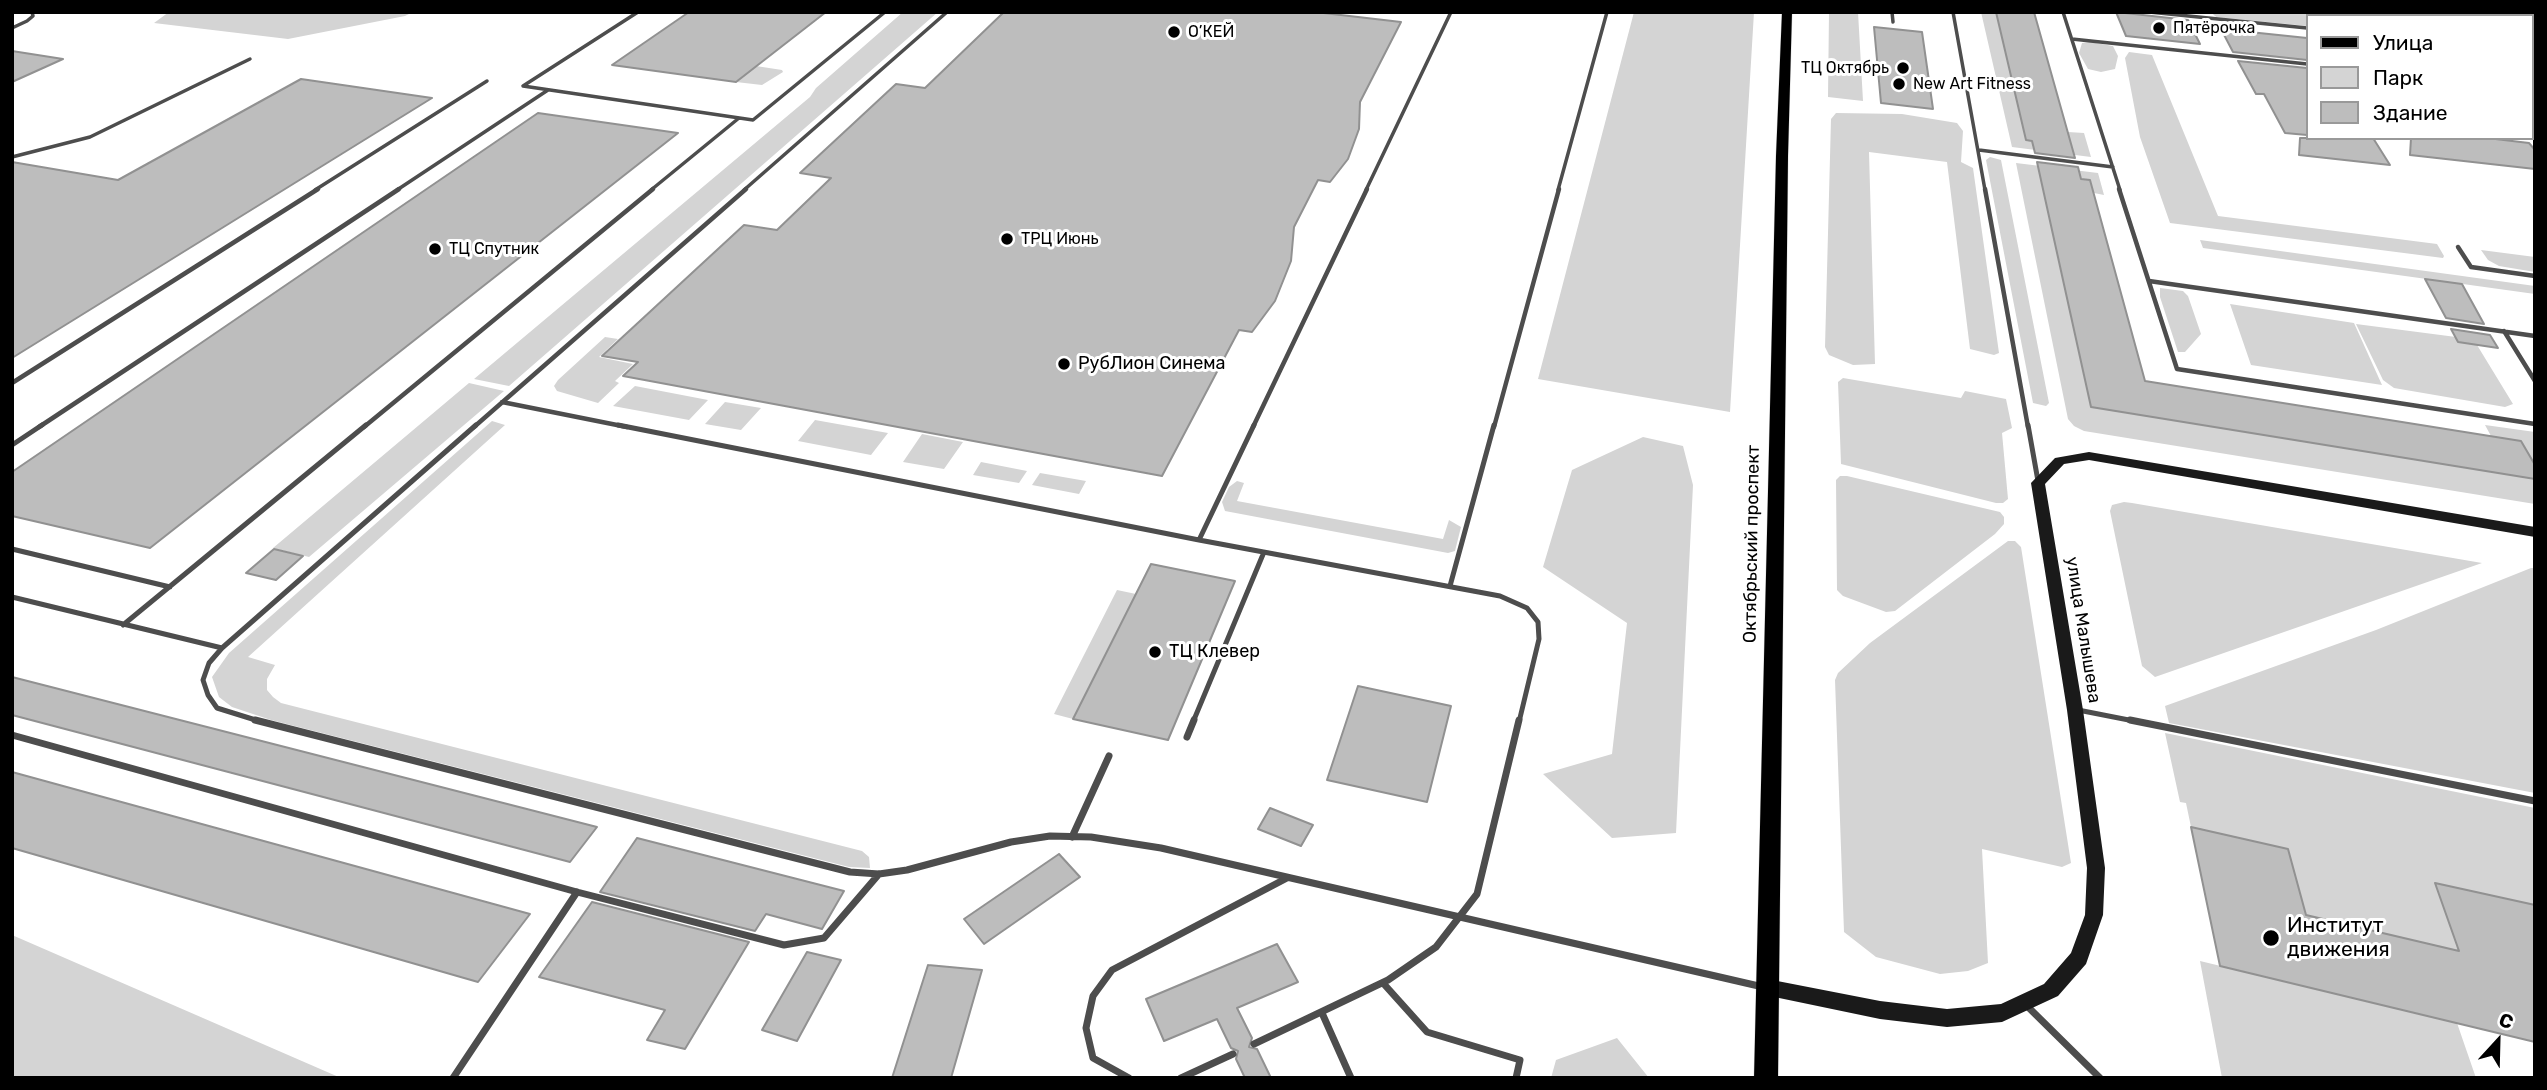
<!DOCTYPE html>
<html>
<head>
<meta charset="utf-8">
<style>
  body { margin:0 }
  #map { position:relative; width:2547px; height:1090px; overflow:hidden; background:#fff; font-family:Rubik,sans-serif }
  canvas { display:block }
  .frame { position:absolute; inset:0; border:14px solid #000; pointer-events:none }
  .legend { position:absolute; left:2306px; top:14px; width:228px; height:126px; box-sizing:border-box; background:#fff; border:2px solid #999; margin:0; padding:9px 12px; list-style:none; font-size:21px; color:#000 }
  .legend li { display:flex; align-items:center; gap:14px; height:35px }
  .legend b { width:35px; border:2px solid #999 }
  .north { position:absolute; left:2463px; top:1006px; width:70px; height:70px; -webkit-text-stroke:5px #fff; paint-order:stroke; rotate:22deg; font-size:19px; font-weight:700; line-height:28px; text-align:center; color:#000 }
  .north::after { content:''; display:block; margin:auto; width:24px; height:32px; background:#000; clip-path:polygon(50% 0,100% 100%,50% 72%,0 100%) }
</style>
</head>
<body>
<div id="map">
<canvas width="2547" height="1090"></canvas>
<div class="frame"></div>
<ul class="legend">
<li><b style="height:9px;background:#000"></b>Улица</li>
<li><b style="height:19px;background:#d4d4d4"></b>Парк</li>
<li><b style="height:19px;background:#bdbdbd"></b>Здание</li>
</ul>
<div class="north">С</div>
</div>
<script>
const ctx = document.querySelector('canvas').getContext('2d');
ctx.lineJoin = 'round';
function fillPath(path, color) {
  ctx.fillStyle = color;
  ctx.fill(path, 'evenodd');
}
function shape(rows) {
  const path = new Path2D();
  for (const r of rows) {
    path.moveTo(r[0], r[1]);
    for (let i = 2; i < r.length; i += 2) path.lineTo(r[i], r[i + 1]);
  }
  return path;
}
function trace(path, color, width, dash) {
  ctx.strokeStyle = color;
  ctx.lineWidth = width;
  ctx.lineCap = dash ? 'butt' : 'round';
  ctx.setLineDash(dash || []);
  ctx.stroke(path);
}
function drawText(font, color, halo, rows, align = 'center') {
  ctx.font = font + ' Rubik,sans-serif';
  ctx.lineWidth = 6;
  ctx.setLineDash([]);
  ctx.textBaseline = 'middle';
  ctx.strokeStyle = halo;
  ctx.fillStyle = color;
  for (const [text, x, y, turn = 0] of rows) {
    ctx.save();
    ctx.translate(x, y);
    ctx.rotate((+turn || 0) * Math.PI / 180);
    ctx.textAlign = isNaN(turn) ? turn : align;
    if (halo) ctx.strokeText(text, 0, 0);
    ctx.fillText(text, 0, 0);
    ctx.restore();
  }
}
fillPath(shape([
  [169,12,413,12,405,16,288,39,154,23],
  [903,12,938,12,509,386,474,379,810,97,816,88],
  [1634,12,1754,12,1730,412,1538,379],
  [1829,12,1858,12,1863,101,1828,97],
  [1981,12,1996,12,2026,140,2071,145,2068,132,2084,133,2091,157,2012,147],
  [2211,12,2360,12,2363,16,2307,16,2307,26,2216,17],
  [2090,42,2113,46,2118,56,2115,69,2101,72,2088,69,2079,53,2082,43],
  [2129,52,2152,55,2218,216,2437,244,2444,256,2443,258,2170,223,2140,137,2125,58],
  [756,66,782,70,783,72,762,85,736,82],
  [1836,113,1902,114,1957,123,1963,131,1961,162,1973,168,1999,353,1994,355,1970,349,1947,162,1869,152,1875,364,1853,365,1829,355,1825,347,1831,119],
  [1990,157,2001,160,2049,403,2046,406,2033,403,1986,160],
  [2016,163,2098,173,2104,195,2094,193,2090,180,2040,174,2091,407,2535,479,2535,504,2084,431,2074,426,2068,419],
  [2200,240,2535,286,2535,294,2203,248],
  [2481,250,2535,257,2535,272,2499,266,2488,260],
  [2160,288,2183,291,2188,296,2201,334,2185,352,2178,352,2160,297],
  [2230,304,2354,323,2382,385,2251,365],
  [2356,324,2456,337,2458,342,2477,345,2513,404,2505,407,2394,388,2383,380],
  [605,337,618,339,599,357,633,364,615,381,619,383,598,403,557,391,554,386,558,380],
  [1843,378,1961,398,1965,391,2006,399,2012,428,2002,433,2008,499,2003,503,1996,503,1841,464,1838,382],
  [469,383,504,391,309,557,273,548],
  [635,386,708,400,689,420,613,406],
  [725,402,761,408,741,430,705,424],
  [815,420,888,433,871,455,798,441],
  [492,421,505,425,248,657,275,665,267,679,267,690,273,697,281,703,862,851,869,857,870,868,849,867,271,720,232,707,219,697,212,677,229,653],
  [2485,425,2535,432,2535,465,2521,441,2491,436],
  [922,434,963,442,944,469,903,462],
  [1643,437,1683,446,1693,485,1676,833,1612,838,1543,774,1612,754,1627,623,1543,567,1572,470],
  [981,462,1027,471,1019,483,973,475],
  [1040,473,1086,481,1079,494,1032,485],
  [1840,476,1847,476,2000,512,2004,517,2004,524,1995,534,1895,611,1886,612,1843,596,1837,590,1836,480],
  [1237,481,1244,483,1237,501,1443,539,1449,520,1461,527,1455,551,1448,553,1225,511,1222,502,1229,487],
  [2124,502,2132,503,2482,563,2155,677,2142,666,2110,511,2112,505],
  [2008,541,2015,541,2021,547,2071,863,2062,867,1982,849,1988,963,1968,971,1940,974,1876,957,1844,932,1835,680,1838,673,1870,643],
  [2531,568,2535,568,2535,793,2169,723,2165,706,2376,630],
  [1117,590,1136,594,1073,719,1054,714],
  [2165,733,2535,808,2535,905,2436,883,2459,951,2306,915,2288,849,2191,827,2186,803,2180,802],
  [12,935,341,1078,12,1078],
  [2200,961,2457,1023,2476,1078,2222,1078],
  [1617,1038,1649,1078,1551,1078,1556,1060]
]), '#d4d4d4');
const building = shape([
  [689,12,826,12,736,82,612,65,689,12],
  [1004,12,1315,12,1401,22,1360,102,1359,129,1348,159,1330,182,1318,180,1294,227,1291,261,1275,301,1252,332,1239,330,1162,476,623,376,638,362,602,356,744,225,777,230,831,178,800,173,896,84,925,88,1004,12],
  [1996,12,2034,12,2075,158,2035,153,2032,141,2026,140,1996,12],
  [2116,12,2188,20,2200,44,2126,36,2116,12],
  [1874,27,1922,32,1933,109,1881,103,1874,27],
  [2221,29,2307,38,2307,60,2233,52,2221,29],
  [12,51,63,59,12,82,12,51],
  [2238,61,2307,68,2307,135,2285,133,2264,94,2256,94,2238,61],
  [301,79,432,98,12,358,12,162,118,180,301,79],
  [538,113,678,133,150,548,12,516,12,472,538,113],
  [2300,138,2373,138,2390,165,2299,155,2300,138],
  [2411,138,2487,138,2529,143,2535,150,2535,169,2410,155,2411,138],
  [2037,162,2078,167,2081,179,2090,180,2145,381,2521,441,2535,465,2535,479,2091,407,2037,162],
  [2425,279,2462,284,2484,324,2446,318,2425,279],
  [2451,329,2490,335,2498,348,2458,342,2451,329],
  [274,549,303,556,276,580,246,573,274,549],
  [1151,564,1235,581,1168,740,1073,719,1151,564],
  [12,677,597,827,570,862,12,715,12,677],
  [1358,686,1451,706,1427,802,1327,780,1358,686],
  [12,772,530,914,478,982,12,848,12,772],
  [1270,808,1313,825,1301,846,1258,829,1270,808],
  [2191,827,2288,849,2306,915,2459,951,2435,883,2535,905,2535,1042,2220,966,2191,827],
  [637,838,844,891,822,929,766,914,755,931,600,892,637,838],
  [1059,854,1080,877,984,944,964,919,1059,854],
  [592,902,749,942,685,1049,647,1040,665,1010,539,977,592,902],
  [1277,944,1298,982,1237,1008,1252,1038,1249,1047,1257,1049,1271,1078,1245,1078,1236,1059,1238,1051,1231,1048,1217,1019,1164,1041,1146,999,1277,944],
  [807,952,841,960,797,1041,762,1030,807,952],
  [928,965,982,970,951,1078,892,1078,928,965]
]);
fillPath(building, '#bdbdbd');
trace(building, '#919191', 2);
const primary = shape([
  [1782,12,1792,12,1788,156,1778,1078,1754,1078,1776,156,1782,12]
]);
trace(primary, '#dbdbdb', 1);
trace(shape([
  [638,12,523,86,753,120,885,12],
  [1892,12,1893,22],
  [1953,12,1985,190],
  [2063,12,2120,190],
  [2149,12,2307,28],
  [2368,12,2370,16],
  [12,28,27,21,33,16,32,12],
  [2072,39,2307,64],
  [2531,50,2535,51],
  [2531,87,2535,88],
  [1979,150,2113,167],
  [12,157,90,137,250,59],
  [315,190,487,81],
  [397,190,548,90],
  [651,190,739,118],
  [744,190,947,12],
  [1366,190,1451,12],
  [1558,190,1607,12]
]), '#4d4d4d', 3.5);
trace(shape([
  [1985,189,2028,427],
  [2119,189,2177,369,2535,424],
  [2458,247,2471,267,2535,276],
  [2149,281,2535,336],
  [2504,331,2535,381],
  [12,383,318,189],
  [502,402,627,427],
  [39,427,399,189],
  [364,427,653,189],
  [474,427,746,189],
  [1253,427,1367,189],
  [1494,427,1559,189]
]), '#4d4d4d', 4.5);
trace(shape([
  [618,425,1199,540,1500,596,1527,608,1538,622,1539,639,1519,722],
  [2028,425,2038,481],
  [12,445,42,425],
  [1199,540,1254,425],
  [12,549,170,587],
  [1450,586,1494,425],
  [12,597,222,648],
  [123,625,366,425],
  [2078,710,2139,722],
  [262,722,217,708,208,695,203,680,209,663,222,648,476,425],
  [1193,722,1264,552]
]), '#4d4d4d', 5);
trace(shape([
  [255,720,850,872,879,874,907,870,1011,842,1050,836,1091,837,1161,848,1763,987],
  [2130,720,2535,801],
  [12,735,577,892,784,945,824,938,879,874],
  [1187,737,1194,720],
  [1072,837,1109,756],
  [1383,983,1427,1032,1520,1060,1516,1078],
  [2025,1004,2100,1078],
  [1322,1013,1351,1078],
  [1254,1044,1388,980,1436,947,1477,894,1519,720],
  [453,1078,577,892],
  [1129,1078,1093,1058,1086,1028,1093,996,1112,970,1287,878],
  [1181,1078,1233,1054]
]), '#4d4d4d', 7);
fillPath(shape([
  [2089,452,2535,527,2535,537,2089,460,2064,464,2045,484,2083,710,2105,868,2103,915,2086,964,2058,996,2002,1022,1947,1027,1880,1019,1760,994,1758,988,1760,982,1767,979,1880,1001,1947,1009,2001,1004,2044,984,2071,953,2085,915,2087,868,2067,710,2031,483,2055,458,2089,452]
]), '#1a1a1a');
fillPath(primary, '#000');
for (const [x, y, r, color] of [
  [2159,28,7,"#000"],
  [1174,32,7,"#000"],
  [1903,68,7,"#000"],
  [1899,84,7,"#000"],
  [1007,239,7,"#000"],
  [435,249,7,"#000"],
  [1064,364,7,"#000"],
  [1155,652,7,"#000"],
  [2271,938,9,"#000"]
]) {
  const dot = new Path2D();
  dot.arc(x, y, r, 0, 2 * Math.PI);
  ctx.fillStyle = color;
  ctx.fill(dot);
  trace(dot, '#fff', 2.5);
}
drawText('16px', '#000', '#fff', [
  ["Пятёрочка",2173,28],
  ["О’КЕЙ",1188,32],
  ["ТЦ Октябрь",1889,68,"right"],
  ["New Art Fitness",1913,84],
  ["ТРЦ Июнь",1021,239],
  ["ТЦ Спутник",449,249]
], 'left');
drawText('18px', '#000', '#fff', [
  ["РубЛион Синема",1078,364],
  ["ТЦ Клевер",1169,652]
], 'left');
drawText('18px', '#000', '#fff', [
  ["Октябрьский проспект",1752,544,-89],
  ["улица Малышева",2083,630,81]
]);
drawText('21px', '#000', '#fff', [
  ["Институт",2287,926],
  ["движения",2287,950]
], 'left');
</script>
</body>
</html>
